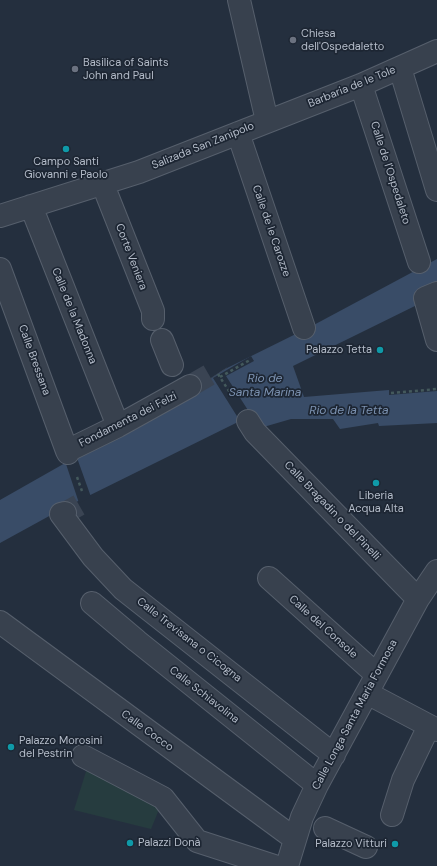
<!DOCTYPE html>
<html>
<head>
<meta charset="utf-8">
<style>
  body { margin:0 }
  canvas { display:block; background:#242f3e }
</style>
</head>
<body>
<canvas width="437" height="866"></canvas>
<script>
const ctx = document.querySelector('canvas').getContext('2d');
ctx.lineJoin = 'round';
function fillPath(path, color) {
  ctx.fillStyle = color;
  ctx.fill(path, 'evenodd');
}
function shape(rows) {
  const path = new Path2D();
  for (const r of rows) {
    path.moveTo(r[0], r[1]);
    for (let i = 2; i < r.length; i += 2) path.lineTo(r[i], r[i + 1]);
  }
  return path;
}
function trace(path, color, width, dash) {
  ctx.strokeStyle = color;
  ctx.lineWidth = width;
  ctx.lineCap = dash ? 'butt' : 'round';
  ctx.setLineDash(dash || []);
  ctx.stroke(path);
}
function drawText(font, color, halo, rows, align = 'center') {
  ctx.font = font + ' "DM Sans",sans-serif';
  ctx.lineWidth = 3.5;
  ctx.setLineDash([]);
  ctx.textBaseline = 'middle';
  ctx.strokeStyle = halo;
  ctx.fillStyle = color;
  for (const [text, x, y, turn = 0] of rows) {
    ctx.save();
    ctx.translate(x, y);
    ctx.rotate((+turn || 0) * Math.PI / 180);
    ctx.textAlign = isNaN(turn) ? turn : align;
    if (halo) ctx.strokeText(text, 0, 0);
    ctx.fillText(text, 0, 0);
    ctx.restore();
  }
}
fillPath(shape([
  [89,762,162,802,151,829,74,810]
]), '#263c3f');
fillPath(shape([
  [437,259,437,289,423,302,293,366,304,397,389,390,389,395,437,391,437,423,379,426,378,423,340,429,333,419,291,419,260,428,240,421,62,509,0,543,0,500,192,391,223,370,310,327]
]), '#394c67');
fillPath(shape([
  [251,356,254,361,226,376,253,418,240,421,213,378],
  [76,455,91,497,79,503,65,461]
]), '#242f3e');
trace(shape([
  [190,386,216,371,218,374],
  [65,513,79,505]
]), '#3a4453', 22, [22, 11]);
const pedestrian = shape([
  [239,0,267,121],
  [400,68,437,190],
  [361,85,419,262],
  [238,133,304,328],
  [107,195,153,311,153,319],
  [31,206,118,426],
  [0,216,139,172,361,85,437,51],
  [0,269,67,451],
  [437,293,425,298,437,340],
  [162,340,172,365],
  [248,421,255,432,418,599],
  [68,453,67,451,118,426,190,386],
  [65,513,61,514,93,557,123,589,334,755],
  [269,578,377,675],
  [92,603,137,641,317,785],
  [0,622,295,839],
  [367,693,437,730],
  [83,756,163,798,197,841,274,866],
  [392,815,403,780,429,726],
  [325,828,366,847],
  [287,866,302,817,317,785,418,599,437,571]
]);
trace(pedestrian, '#565f6c', 24);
trace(shape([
  [218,374,234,399],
  [220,377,250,360],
  [391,393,437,389],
  [77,477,82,491]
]), '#44595c', 2.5, [3, 3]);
trace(pedestrian, '#38414e', 22);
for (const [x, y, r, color] of [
  [293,40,4,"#6b7280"],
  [75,69,4,"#6b7280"],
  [66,149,4,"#0f9aa8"],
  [380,350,4,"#0f9aa8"],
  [376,483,4,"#0f9aa8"],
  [11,747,4,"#0f9aa8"],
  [130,843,4,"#0f9aa8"],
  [395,844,4,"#0f9aa8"]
]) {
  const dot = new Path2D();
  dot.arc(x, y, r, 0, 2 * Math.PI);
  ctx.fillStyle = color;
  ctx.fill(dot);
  trace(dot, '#1d2633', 1.5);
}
drawText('11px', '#b4bcc9', '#1d2633', [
  ["Chiesa",301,34],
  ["dell'Ospedaletto",301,47],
  ["Basilica of Saints",83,63],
  ["John and Paul",83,76],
  ["Campo Santi",66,162,"center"],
  ["Giovanni e Paolo",66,175,"center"],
  ["Palazzo Tetta",372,350,"right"],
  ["Liberia",376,496,"center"],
  ["Acqua Alta",376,509,"center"],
  ["Palazzo Morosini",19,741],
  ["del Pestrin",19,754],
  ["Palazzi Donà",138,843],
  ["Palazzo Vitturi",387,844,"right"]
], 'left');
drawText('11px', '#b4bcc9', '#1d2633', [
  ["Barbaria de le Tole",352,87,-22],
  ["Salizada San Zanipolo",203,146,-22],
  ["Calle de l'Ospedaleto",390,173,72],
  ["Calle de le Carozze",271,231,71],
  ["Corte Veniera",131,257,69],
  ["Calle de la Madonna",74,316,68],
  ["Calle Bressana",34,360,70],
  ["Fondamenta dei Felzi",128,420,-27],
  ["Calle Bragadin o del Pinelli",332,511,46],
  ["Calle del Console",323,627,42],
  ["Calle Trevisana o Cicogna",189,640,38],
  ["Calle Schiavolina",204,695,38],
  ["Calle Longa Santa Maria Formosa",355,715,-62],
  ["Calle Cocco",147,731,36]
]);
drawText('italic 12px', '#7c92b1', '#1d2633', [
  ["Rio de",265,379],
  ["Santa Marina",265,393],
  ["Rio de la Tetta",349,411]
]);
</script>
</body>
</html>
